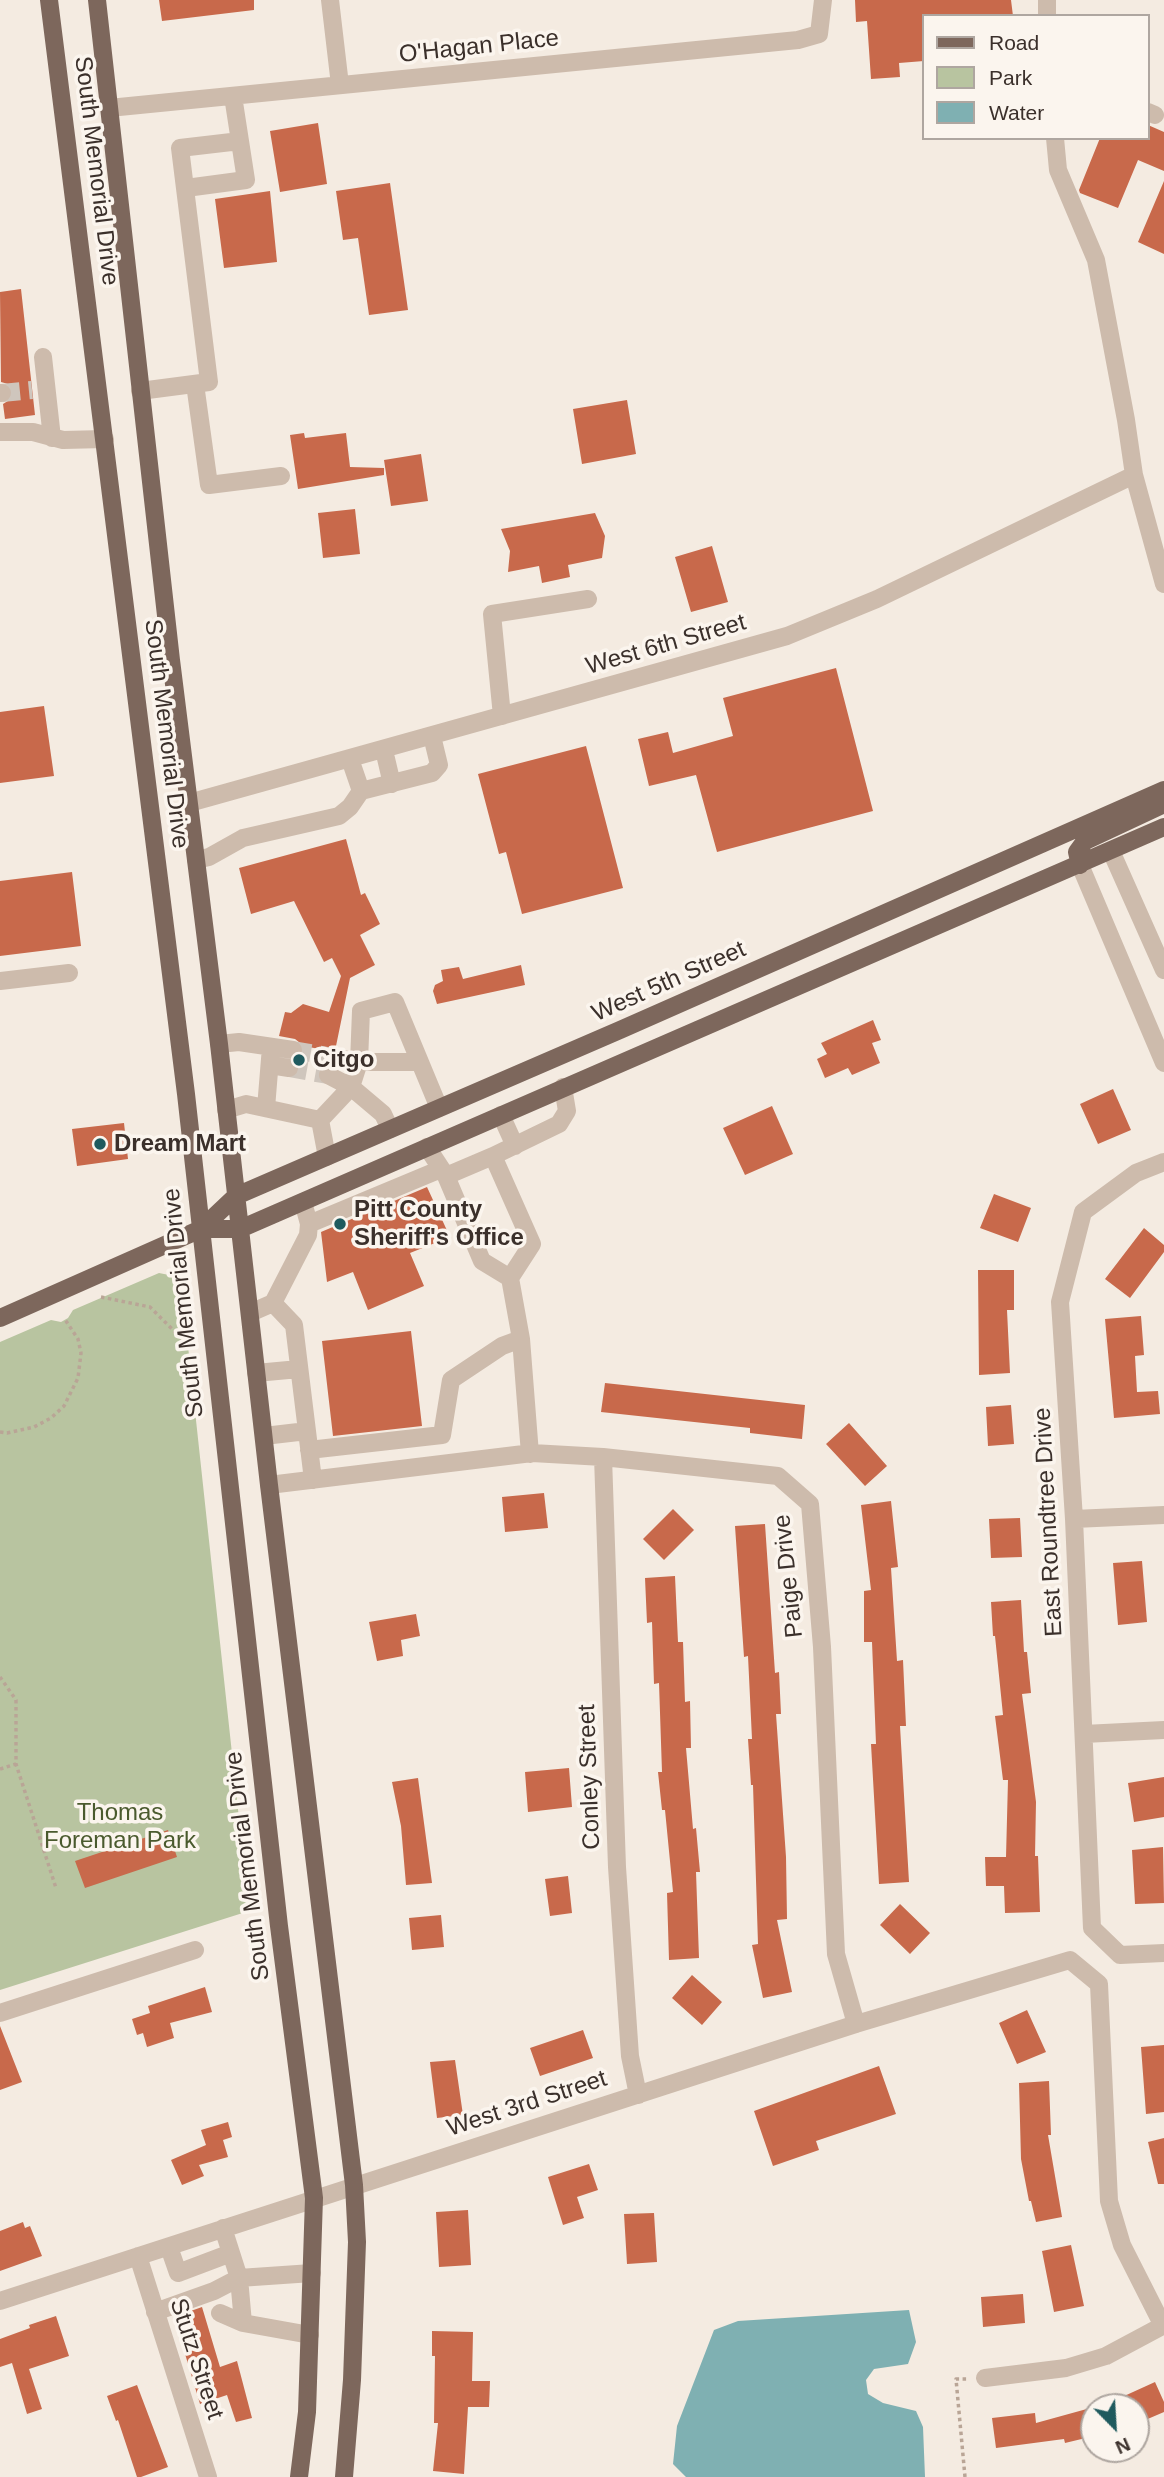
<!DOCTYPE html>
<html>
<head>
<meta charset="utf-8">
<style>
  body { margin:0 }
  #map { position:relative; width:1164px; height:2477px; overflow:hidden; background:#f4ebe1; font-family:Helvetica,sans-serif }
  canvas { display:block }
  .legend { position:absolute; left:922px; top:14px; width:228px; height:126px; box-sizing:border-box; background:#fbf5ee; border:2px solid #aea6a0; margin:0; padding:9px 12px; list-style:none; font-size:21px; color:#3b302b }
  .legend li { display:flex; align-items:center; gap:14px; height:35px }
  .legend b { width:35px; border:2px solid #aea6a0 }
  .north { position:absolute; left:1080px; top:2393px; width:70px; height:70px; box-sizing:border-box; background:#fbf5ee; border:2px solid #aea6a0; border-radius:50%; rotate:156deg; font-size:19px; font-weight:700; line-height:28px; text-align:center; color:#3b302b }
  .north::after { content:''; display:block; margin:auto; width:24px; height:32px; background:#1f5a5e; clip-path:polygon(50% 0,100% 100%,50% 72%,0 100%) }
</style>
</head>
<body>
<div id="map">
<canvas width="1164" height="2477"></canvas>
<ul class="legend">
<li><b style="height:9px;background:#7d675c"></b>Road</li>
<li><b style="height:19px;background:#b8c4a0"></b>Park</li>
<li><b style="height:19px;background:#7fb0b2"></b>Water</li>
</ul>
<div class="north">N</div>
</div>
<script>
const ctx = document.querySelector('canvas').getContext('2d');
ctx.lineJoin = 'round';
function fillPath(path, color) {
  ctx.fillStyle = color;
  ctx.fill(path, 'evenodd');
}
function shape(rows) {
  const path = new Path2D();
  for (const r of rows) {
    path.moveTo(r[0], r[1]);
    for (let i = 2; i < r.length; i += 2) path.lineTo(r[i], r[i + 1]);
  }
  return path;
}
function trace(path, color, width, dash) {
  ctx.strokeStyle = color;
  ctx.lineWidth = width;
  ctx.lineCap = dash ? 'butt' : 'round';
  ctx.setLineDash(dash || []);
  ctx.stroke(path);
}
function drawText(font, color, halo, rows, align = 'center') {
  ctx.font = font + ' Helvetica,sans-serif';
  ctx.lineWidth = 7;
  ctx.setLineDash([]);
  ctx.textBaseline = 'middle';
  ctx.strokeStyle = halo;
  ctx.fillStyle = color;
  for (const [text, x, y, turn = 0] of rows) {
    ctx.save();
    ctx.translate(x, y);
    ctx.rotate((+turn || 0) * Math.PI / 180);
    ctx.textAlign = isNaN(turn) ? turn : align;
    if (halo) ctx.strokeText(text, 0, 0);
    ctx.fillText(text, 0, 0);
    ctx.restore();
  }
}
fillPath(shape([
  [159,1273,174,1276,181,1283,186,1294,184,1309,249,1911,0,1990,0,1342,51,1320,61,1322,68,1318,73,1310]
]), '#b8c4a0');
fillPath(shape([
  [909,2310,916,2342,908,2364,874,2369,866,2380,868,2394,883,2403,916,2411,923,2427,925,2477,686,2477,673,2464,677,2426,714,2330,738,2321]
]), '#7fb0b2');
fillPath(shape([
  [159,0,254,0,254,10,162,21],
  [855,0,1011,0,1013,16,924,16,924,61,899,63,900,77,871,79,867,21,856,22],
  [318,123,327,184,280,192,270,131],
  [1148,125,1164,132,1164,171,1138,160,1118,208,1080,193,1079,190,1100,138,1148,138],
  [1164,181,1164,254,1138,242],
  [390,183,408,310,369,315,358,238,343,240,336,191],
  [270,191,277,262,224,268,215,199],
  [21,289,35,415,5,419,3,404,11,399,13,392,8,384,1,382,0,292],
  [627,400,636,454,582,464,573,409],
  [304,433,305,438,346,433,350,467,384,468,384,475,298,489,290,435],
  [421,454,428,501,391,506,384,460],
  [355,509,360,554,323,558,318,513],
  [595,513,605,536,602,558,568,565,570,577,542,583,539,566,508,572,510,551,501,529],
  [712,546,728,602,691,612,675,557],
  [836,668,873,811,717,852,696,775,649,786,638,739,668,732,673,753,733,736,723,698],
  [44,706,54,776,0,783,0,712],
  [586,746,623,888,522,914,506,852,499,854,478,774],
  [346,839,361,895,365,893,380,924,360,935,375,965,350,978,336,1046,330,1046,324,1050,304,1046,295,1039,279,1036,285,1012,291,1013,303,1004,329,1012,341,976,332,958,324,962,294,901,251,914,239,868],
  [72,872,81,946,0,956,0,881],
  [521,965,525,985,437,1004,433,991,435,985,443,981,441,970,459,967,463,979],
  [873,1020,881,1040,872,1043,880,1063,852,1075,848,1068,825,1078,817,1059,827,1054,821,1043],
  [1113,1089,1131,1130,1098,1144,1080,1104],
  [772,1106,793,1154,745,1175,723,1128],
  [124,1123,128,1159,77,1166,72,1129],
  [427,1187,450,1237,410,1253,424,1286,368,1310,353,1272,327,1282,321,1232],
  [994,1194,1031,1208,1018,1242,980,1228],
  [1144,1228,1164,1245,1164,1252,1130,1298,1105,1279],
  [978,1270,1014,1270,1014,1310,1007,1310,1010,1373,979,1375],
  [1141,1316,1144,1355,1135,1356,1137,1392,1158,1391,1160,1414,1114,1418,1105,1319],
  [411,1331,422,1426,333,1436,322,1341],
  [605,1383,805,1405,802,1439,750,1433,750,1428,601,1412],
  [1011,1405,1014,1444,988,1446,986,1407],
  [849,1423,887,1466,865,1486,826,1444],
  [544,1493,548,1528,505,1532,502,1497],
  [891,1501,898,1567,891,1568,897,1661,903,1660,906,1726,900,1726,909,1882,879,1884,871,1744,876,1744,872,1642,864,1642,864,1591,871,1590,861,1505],
  [673,1509,694,1530,664,1560,643,1539],
  [1020,1518,1022,1557,991,1558,989,1519],
  [765,1524,775,1673,779,1672,781,1714,776,1714,786,1857,787,1919,777,1920,792,1992,763,1998,752,1945,758,1944,753,1785,751,1785,748,1739,752,1739,748,1656,744,1657,735,1526],
  [1142,1561,1147,1622,1118,1625,1113,1563],
  [675,1576,678,1642,683,1642,685,1702,690,1701,691,1748,686,1748,693,1829,696,1828,700,1872,696,1872,699,1958,669,1960,667,1893,673,1892,665,1810,662,1810,658,1772,662,1772,659,1683,654,1684,652,1622,647,1623,645,1578],
  [1021,1600,1024,1652,1027,1652,1031,1693,1022,1694,1036,1802,1035,1856,1038,1856,1040,1912,1005,1913,1004,1886,986,1886,985,1857,1006,1857,1008,1780,1003,1780,995,1716,1003,1715,995,1636,993,1636,991,1602],
  [416,1614,420,1636,401,1640,403,1656,377,1661,369,1622],
  [569,1768,572,1807,528,1812,525,1772],
  [1164,1777,1164,1817,1134,1822,1128,1783],
  [418,1778,432,1883,406,1885,401,1826,392,1782],
  [168,1830,177,1857,85,1888,75,1861],
  [1163,1847,1164,1903,1135,1904,1132,1850],
  [568,1876,572,1913,550,1916,545,1879],
  [900,1904,930,1933,910,1954,880,1925],
  [441,1915,444,1947,412,1950,409,1918],
  [692,1975,722,2002,702,2025,672,1998],
  [205,1987,212,2012,170,2023,174,2038,147,2047,143,2033,137,2035,132,2019,150,2013,148,2006],
  [1027,2010,1046,2052,1017,2064,999,2023],
  [0,2026,22,2082,0,2090],
  [583,2030,593,2058,540,2076,530,2048],
  [1164,2045,1164,2112,1146,2114,1141,2047],
  [455,2060,463,2115,437,2118,430,2062],
  [879,2066,896,2114,816,2141,819,2150,773,2166,754,2111],
  [1049,2081,1051,2135,1048,2135,1062,2217,1036,2222,1031,2201,1029,2201,1021,2159,1019,2083],
  [228,2122,232,2137,223,2140,228,2157,199,2165,204,2176,182,2185,171,2160,206,2145,201,2130],
  [1164,2138,1164,2184,1158,2184,1148,2142],
  [589,2164,598,2190,577,2197,584,2218,563,2225,548,2177],
  [468,2210,471,2265,439,2267,436,2212],
  [654,2213,657,2262,627,2264,624,2214],
  [23,2222,25,2228,30,2226,42,2256,0,2271,0,2231],
  [1071,2245,1084,2306,1054,2312,1042,2251],
  [1023,2294,1025,2323,983,2327,981,2297],
  [202,2307,220,2367,237,2361,252,2418,236,2422,227,2395,200,2404,174,2317],
  [56,2316,69,2356,29,2369,42,2409,27,2414,12,2363,0,2367,0,2339,30,2328,29,2325],
  [432,2331,473,2332,472,2381,490,2381,489,2407,468,2407,464,2474,433,2471,438,2423,434,2423,435,2356,432,2356],
  [1155,2382,1164,2402,1164,2412,1136,2424,1136,2407,1100,2407],
  [137,2385,168,2467,141,2477,137,2477,118,2420,116,2421,107,2396],
  [1094,2407,1094,2436,1065,2443,1064,2439,996,2448,992,2418,1035,2413,1036,2423]
]), '#c8694b');
trace(shape([
  [2,393,32,390],
  [293,1050,333,1057],
  [289,1068,328,1075]
]), '#cfc6bd', 18, [18, 9]);
trace(shape([
  [101,1297,150,1307,191,1348],
  [0,1432,7,1433,34,1427,51,1418,64,1406,78,1378,81,1353,78,1339,64,1318],
  [0,1677,16,1700,16,1764,56,1888],
  [0,1769,16,1764],
  [965,2477,956,2379,968,2379]
]), '#b9a596', 3.5, [3.5, 3.5]);
trace(shape([
  [330,0,340,85],
  [1047,16,1047,0],
  [109,108,798,40,819,34,823,0],
  [1148,112,1155,115],
  [1055,138,1058,170,1096,260,1126,420,1134,475,1164,584],
  [186,188,246,180,233,96],
  [43,357,52,438],
  [195,384,209,485,281,476],
  [140,391,209,382,180,148,240,141],
  [0,393,2,393],
  [0,432,33,432,63,440,105,439],
  [502,716,492,614,588,599],
  [384,750,392,784],
  [350,759,361,791,432,773,439,765,432,736],
  [189,803,787,636,877,599,1134,475],
  [1111,851,1164,970],
  [196,860,209,857,243,838,339,816,350,807,361,791],
  [1080,865,1164,1063],
  [0,981,69,973],
  [219,1044,239,1042,293,1050],
  [419,1062,359,1062,361,1011,395,1002,439,1108],
  [270,1065,289,1068],
  [328,1075,351,1087,383,1114,390,1129],
  [266,1108,271,1047],
  [226,1110,246,1104,320,1120,351,1087,359,1062,333,1057],
  [501,1115,515,1146],
  [320,1120,327,1157],
  [427,1147,446,1176,493,1156,559,1124,567,1111,563,1087],
  [493,1156,532,1244,510,1278],
  [1164,1162,1136,1173,1083,1212,1060,1302,1074,1519,1092,1928,1120,1955,1164,1953],
  [446,1176,482,1261,510,1278,521,1339],
  [309,1224,441,1169],
  [273,1303,294,1325,313,1480],
  [250,1313,273,1303,308,1235,309,1224,303,1202],
  [256,1373,299,1369],
  [264,1436,307,1431],
  [309,1450,442,1435,451,1380,502,1346,521,1339,530,1454],
  [603,1457,617,1867,630,2056,638,2095],
  [269,1485,532,1453,603,1457,778,1476,810,1504,822,1647,836,1954,856,2024],
  [1074,1519,1164,1515],
  [1084,1734,1164,1730],
  [0,2013,195,1950],
  [223,2228,239,2278,243,2323,310,2335],
  [169,2247,178,2273,231,2253],
  [138,2256,208,2477],
  [0,2301,856,2024,1070,1960,1099,1984,1109,2201,1122,2245,1163,2326],
  [155,2312,214,2291,239,2278,312,2273],
  [220,2313,243,2323],
  [985,2378,1066,2368,1106,2356,1164,2325]
]), '#cdbbac', 18);
trace(shape([
  [49,0,186,1094,279,1926,314,2198,307,2412,299,2477],
  [97,0,171,660,219,1044,269,1485,354,2185,357,2242,352,2380,344,2477],
  [1080,865,1077,852,1085,841,1164,804],
  [201,1229,240,1229,1164,827],
  [0,1318,201,1229,236,1196,620,1030,1164,790]
]), '#7d675c', 18);
for (const [x, y, r, color] of [
  [299,1060,7,"#1f5a5e"],
  [100,1144,7,"#1f5a5e"],
  [340,1224,7,"#1f5a5e"]
]) {
  const dot = new Path2D();
  dot.arc(x, y, r, 0, 2 * Math.PI);
  ctx.fillStyle = color;
  ctx.fill(dot);
  trace(dot, '#fbf5ee', 2.5);
}
drawText('24px', '#3b302b', '#fbf5ee', [
  ["O'Hagan Place",479,47,-6],
  ["South Memorial Drive",96,171,83],
  ["West 6th Street",666,645,-16],
  ["South Memorial Drive",166,734,83],
  ["West 5th Street",669,982,-24],
  ["South Memorial Drive",184,1303,-96],
  ["East Roundtree Drive",1049,1522,-93],
  ["Paige Drive",789,1576,-96],
  ["Conley Street",590,1777,-92],
  ["South Memorial Drive",248,1866,-97],
  ["West 3rd Street",527,2104,-18],
  ["Stutz Street",196,2359,72]
]);
drawText('bold 24px', '#3b302b', '#fbf5ee', [
  ["Citgo",313,1060],
  ["Dream Mart",114,1144],
  ["Pitt County",354,1210],
  ["Sheriff's Office",354,1238]
], 'left');
drawText('24px', '#4a5a2e', '#fbf5ee', [
  ["Thomas",120,1813],
  ["Foreman Park",120,1841]
]);
</script>
</body>
</html>
